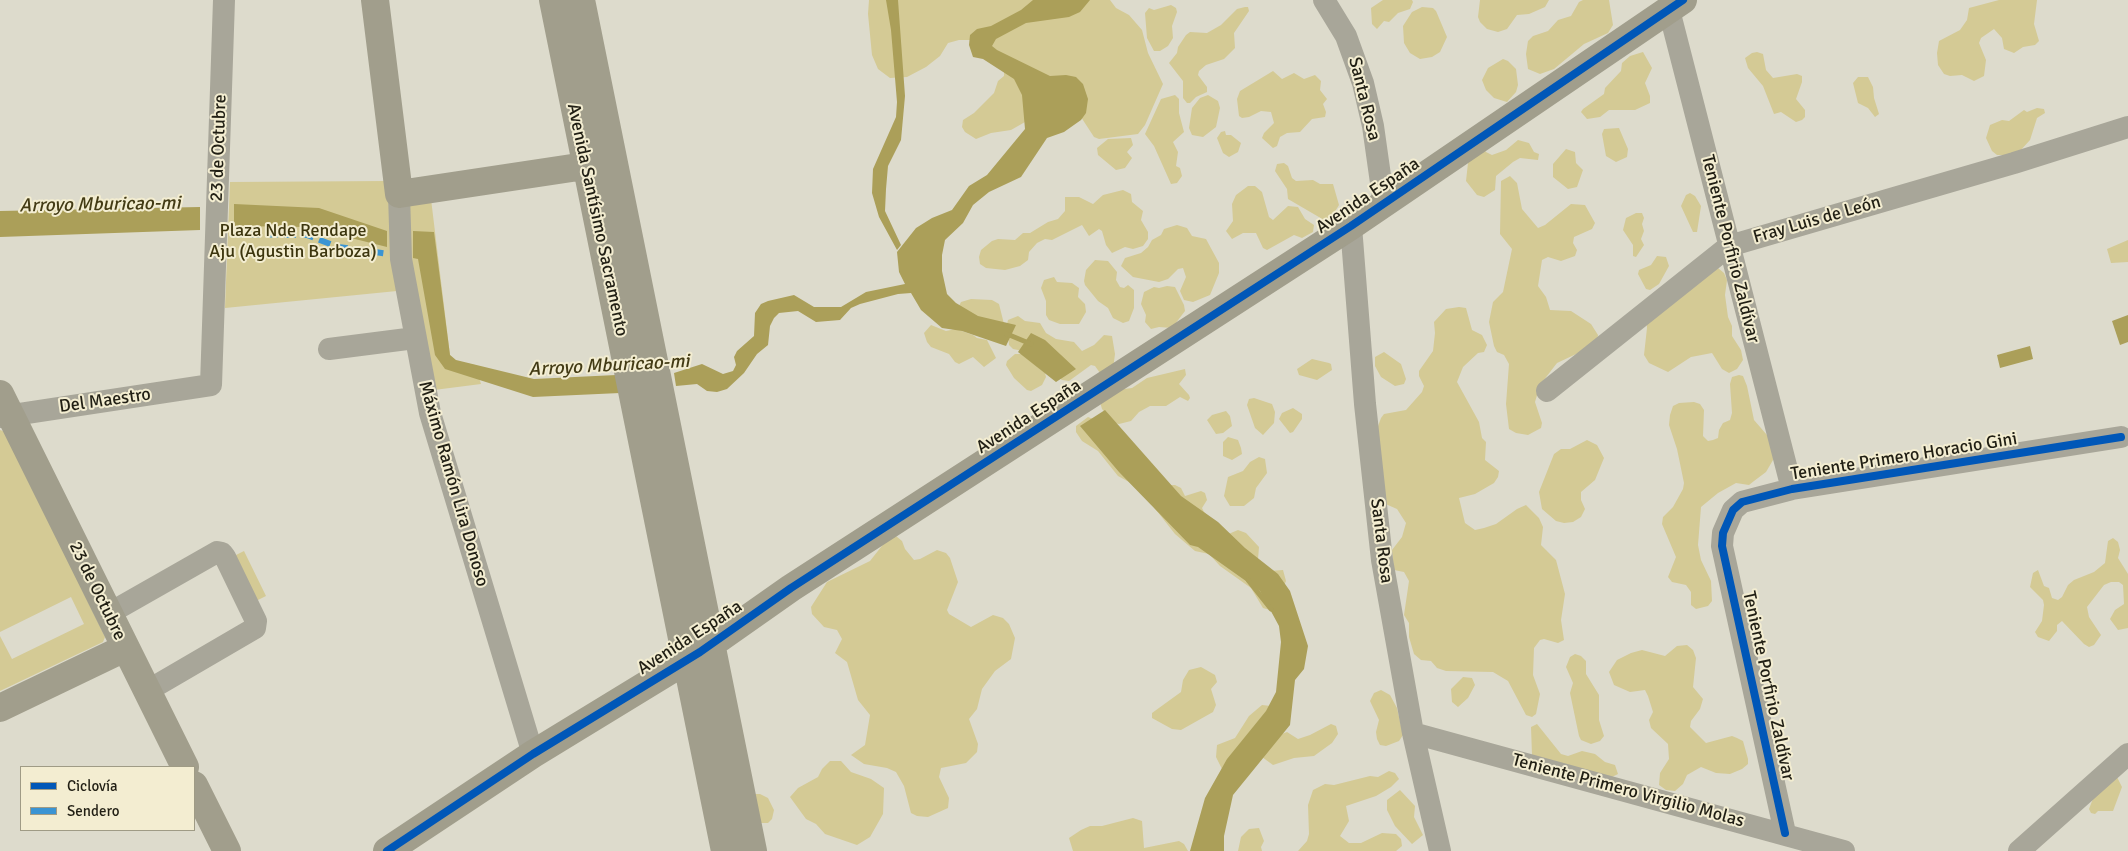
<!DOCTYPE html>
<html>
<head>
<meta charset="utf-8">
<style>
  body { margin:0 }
  #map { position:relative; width:2128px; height:851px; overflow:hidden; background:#dddbcc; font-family:Signika,sans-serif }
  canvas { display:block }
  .legend { position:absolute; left:20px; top:766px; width:175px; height:65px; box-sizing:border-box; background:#f3edd1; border:1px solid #9f9b85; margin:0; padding:6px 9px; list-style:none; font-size:15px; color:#211f14 }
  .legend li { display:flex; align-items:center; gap:10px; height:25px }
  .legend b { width:25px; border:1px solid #9f9b85 }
</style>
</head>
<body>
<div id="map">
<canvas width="2128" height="851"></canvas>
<ul class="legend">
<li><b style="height:6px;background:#0057b8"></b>Ciclovía</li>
<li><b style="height:6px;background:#3a94d3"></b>Sendero</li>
</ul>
</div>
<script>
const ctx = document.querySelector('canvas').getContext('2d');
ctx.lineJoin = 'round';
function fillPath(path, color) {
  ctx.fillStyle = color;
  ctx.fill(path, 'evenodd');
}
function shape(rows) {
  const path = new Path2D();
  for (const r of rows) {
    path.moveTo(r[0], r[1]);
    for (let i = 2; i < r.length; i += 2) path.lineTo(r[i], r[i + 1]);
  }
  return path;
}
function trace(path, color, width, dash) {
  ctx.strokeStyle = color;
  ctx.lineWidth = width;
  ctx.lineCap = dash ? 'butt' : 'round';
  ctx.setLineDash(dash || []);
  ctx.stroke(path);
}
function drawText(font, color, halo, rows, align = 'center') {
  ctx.font = font + ' Signika,sans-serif';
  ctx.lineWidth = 4;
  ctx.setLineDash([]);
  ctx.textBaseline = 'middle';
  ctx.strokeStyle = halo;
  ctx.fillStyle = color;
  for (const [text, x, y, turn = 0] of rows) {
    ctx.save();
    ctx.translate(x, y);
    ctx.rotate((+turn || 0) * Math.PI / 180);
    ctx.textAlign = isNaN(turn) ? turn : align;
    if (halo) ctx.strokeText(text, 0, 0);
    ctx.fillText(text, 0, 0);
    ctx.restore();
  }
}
fillPath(shape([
  [869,0,1110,0,1116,8,1129,15,1142,30,1148,53,1163,84,1145,125,1138,134,1099,139,1094,137,1079,114,1032,118,1011,130,991,133,976,139,965,132,962,127,963,120,974,113,994,93,998,81,1004,76,1004,68,971,40,959,40,948,43,940,56,926,67,907,77,890,78,878,69,872,55,868,14],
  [1383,0,1412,0,1413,2,1410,9,1398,13,1389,22,1384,21,1377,29,1372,24,1371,8],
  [1480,0,1549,0,1545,7,1529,14,1517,15,1507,29,1498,32,1487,29,1480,22,1478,17],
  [1583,0,1609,0,1613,25,1608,33,1584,44,1554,69,1540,74,1528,69,1526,54,1528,41,1533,36,1548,31,1558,20,1571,16,1579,2],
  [1999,0,2037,0,2034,24,2039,41,2035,45,2023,47,2014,53,2004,49,2002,38,1994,29,1981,38,1979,43,1986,60,1984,76,1974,81,1962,75,1950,76,1944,74,1938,65,1937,53,1939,41,1960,30,1967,20,1969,8],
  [1171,5,1176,8,1177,12,1172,26,1173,38,1168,46,1160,51,1154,51,1147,38,1145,13,1149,8,1154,10],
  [1245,7,1248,7,1249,11,1234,33,1235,48,1224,59,1206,65,1199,71,1198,75,1207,87,1207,92,1196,97,1190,103,1187,103,1183,98,1183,81,1169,63,1177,53,1178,47,1186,35,1190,32,1207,33,1221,25,1237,9],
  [1422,7,1433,8,1436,11,1447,37,1440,52,1432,57,1420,59,1410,53,1404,43,1403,26,1412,12],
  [1643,52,1652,68,1645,83,1650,96,1650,103,1635,110,1609,110,1600,117,1587,119,1581,112,1583,109,1604,94,1605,88,1621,71,1622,63,1630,56],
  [1757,52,1763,54,1766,70,1773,78,1797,74,1802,76,1802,82,1796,99,1805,110,1805,117,1802,120,1796,122,1781,112,1774,114,1763,86,1748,68,1745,58,1752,53],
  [1503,59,1508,61,1516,69,1518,85,1516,92,1507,102,1494,98,1486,90,1482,80,1488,68],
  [1273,71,1282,79,1294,73,1304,79,1315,75,1321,81,1320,90,1327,99,1323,104,1326,112,1325,117,1312,119,1300,132,1287,133,1280,137,1277,146,1273,148,1262,138,1264,133,1274,123,1271,112,1261,111,1249,117,1242,118,1239,116,1237,99,1240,91],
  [1858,77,1868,77,1873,87,1874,98,1879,114,1875,117,1868,108,1858,103,1853,83],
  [1175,95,1179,99,1179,113,1184,132,1173,142,1178,152,1176,166,1180,168,1182,176,1177,183,1171,184,1154,146,1145,134,1161,99],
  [1208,95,1218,101,1220,108,1216,127,1203,137,1192,135,1189,128,1192,108,1200,98],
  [2037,108,2044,109,2045,113,2037,118,2030,140,2019,152,2008,155,1997,155,1992,151,1986,138,1990,125,2002,120,2009,121,2024,110,2027,112],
  [1619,128,1628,149,1627,157,1616,162,1606,156,1602,134,1604,129],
  [1225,131,1226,135,1231,135,1241,143,1238,152,1229,157,1223,153,1217,138,1221,132],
  [1131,138,1133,145,1127,152,1132,158,1125,168,1116,170,1098,155,1097,148,1108,139],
  [1518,140,1529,143,1534,152,1539,154,1538,160,1520,158,1513,162,1496,176,1495,190,1484,197,1477,195,1466,181,1468,163,1481,145,1486,152,1492,155,1506,150],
  [1566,149,1575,152,1576,163,1583,170,1577,187,1568,189,1553,177,1553,164],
  [1284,163,1288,166,1292,178,1296,181,1313,180,1320,184,1333,184,1339,205,1331,218,1324,220,1288,199,1287,189,1275,171,1277,164],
  [1510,176,1517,183,1522,209,1538,228,1545,225,1571,204,1585,205,1595,223,1592,229,1574,237,1573,243,1577,250,1575,256,1561,261,1548,257,1542,260,1538,286,1546,297,1550,310,1571,311,1591,324,1598,335,1597,341,1589,348,1557,363,1540,385,1535,402,1542,423,1541,428,1528,435,1516,433,1509,429,1506,404,1509,364,1504,355,1497,352,1494,346,1489,322,1493,302,1503,292,1512,249,1500,234,1501,181],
  [386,181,431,199,450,355,456,361,475,365,481,384,434,390,397,291,225,308,230,182],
  [1248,186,1255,186,1262,192,1269,217,1273,220,1288,206,1298,207,1305,219,1314,225,1313,232,1302,238,1294,235,1267,250,1263,248,1256,233,1243,233,1232,239,1226,231,1233,221,1232,204,1236,195],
  [1123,190,1131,194,1132,202,1143,211,1141,220,1148,232,1148,239,1143,246,1133,249,1125,247,1112,253,1106,245,1102,231,1099,229,1089,236,1082,225,1052,240,1045,239,1037,243,1029,252,1028,260,1020,266,1005,270,986,268,980,264,979,257,981,250,992,241,998,239,1015,240,1023,233,1030,233,1048,222,1058,219,1065,211,1065,197,1079,197,1093,204,1103,195],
  [1690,193,1695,196,1701,206,1697,232,1693,232,1681,206,1686,195],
  [1636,213,1642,213,1644,218,1642,224,1644,231,1641,239,1644,245,1636,257,1633,256,1633,245,1623,230,1626,218],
  [1177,225,1187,228,1192,236,1206,239,1219,263,1219,273,1210,295,1193,302,1184,300,1180,291,1186,277,1183,268,1178,269,1168,279,1159,282,1133,277,1121,266,1125,258,1141,253,1148,247,1152,240,1161,235,1164,229],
  [2128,240,2128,262,2111,263,2107,249],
  [1657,256,1666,257,1669,266,1659,284,1650,290,1646,289,1638,274,1639,270,1651,265],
  [1095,260,1108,261,1117,272,1116,280,1120,287,1124,288,1128,285,1134,290,1134,308,1129,321,1123,323,1113,318,1108,308,1098,301,1085,285,1084,281,1086,270],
  [1718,268,1724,273,1727,280,1725,295,1728,317,1732,326,1732,336,1741,350,1743,360,1737,369,1729,373,1722,369,1712,353,1691,357,1668,372,1649,363,1644,355,1647,328,1646,308],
  [1054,277,1057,282,1072,283,1079,288,1078,297,1085,304,1086,312,1079,324,1060,324,1049,320,1046,315,1046,301,1041,288,1044,280],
  [1167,286,1175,287,1184,305,1185,311,1172,328,1159,327,1151,329,1145,322,1146,315,1141,304,1144,292,1154,287,1159,288],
  [971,299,992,300,999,304,1004,324,991,332,959,306,961,302],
  [1459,307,1466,308,1472,330,1482,335,1487,345,1484,352,1478,353,1463,367,1457,382,1479,422,1482,438,1486,442,1485,460,1499,471,1498,477,1494,483,1475,494,1459,498,1465,523,1475,530,1484,528,1496,524,1517,509,1526,505,1539,518,1543,527,1541,545,1556,560,1565,594,1561,620,1564,640,1558,643,1544,639,1540,640,1534,648,1533,675,1540,694,1536,714,1532,717,1526,715,1508,681,1493,672,1446,671,1437,668,1431,661,1421,660,1414,654,1409,637,1409,623,1404,615,1409,581,1404,572,1394,570,1392,550,1402,537,1406,523,1397,509,1381,502,1377,429,1381,418,1384,414,1406,410,1422,392,1424,386,1419,376,1419,371,1433,351,1435,333,1434,322,1446,309],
  [1018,316,1025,321,1040,323,1046,333,1056,339,1074,342,1082,351,1094,345,1104,335,1112,336,1115,354,1113,369,1100,373,1095,366,1091,365,1069,381,1062,380,1023,351,1013,349,1009,345,1007,324,1008,320],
  [931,325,946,331,956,329,973,335,977,338,987,340,996,358,984,367,973,357,959,364,955,362,949,354,931,347,927,342,924,333],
  [1384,352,1401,364,1406,379,1404,384,1395,386,1381,377,1375,366,1375,357],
  [1015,354,1022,354,1045,373,1046,377,1042,385,1031,391,1027,390,1014,378,1006,365,1007,361],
  [1312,359,1329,363,1331,364,1332,370,1317,380,1299,375,1297,369],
  [1185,369,1186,375,1179,384,1189,395,1190,398,1188,401,1180,397,1166,406,1150,406,1139,412,1131,421,1119,424,1114,423,1102,409,1100,402,1124,389,1132,388,1147,378],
  [1739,375,1743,376,1747,386,1754,420,1773,442,1773,460,1766,472,1754,481,1749,485,1736,483,1718,493,1701,507,1698,545,1701,560,1711,581,1712,601,1708,606,1696,609,1691,605,1691,592,1686,585,1672,582,1668,577,1676,557,1662,524,1663,517,1673,507,1683,489,1684,483,1677,449,1669,425,1670,415,1673,406,1679,403,1694,402,1700,404,1704,410,1703,436,1708,441,1713,440,1718,438,1719,430,1723,423,1730,420,1732,413,1730,384,1732,377],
  [1254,398,1272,404,1275,412,1274,423,1263,435,1255,428,1247,405,1249,399],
  [1293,408,1302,414,1302,419,1293,432,1290,433,1279,419,1282,413],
  [1226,411,1230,416,1232,426,1223,433,1216,434,1207,420,1212,415],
  [1088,417,1103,423,1167,485,1175,485,1181,488,1185,496,1201,491,1205,493,1207,500,1202,508,1204,512,1226,535,1238,530,1246,533,1259,547,1258,559,1270,571,1283,570,1286,581,1273,611,1263,608,1251,588,1220,566,1209,554,1195,551,1175,534,1149,501,1129,482,1118,476,1098,451,1082,441,1076,432,1076,426],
  [0,430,6,432,8,437,105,637,103,642,0,691,0,636,12,659,84,624,71,597,0,632],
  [1228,437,1238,440,1241,448,1242,454,1232,460,1223,456,1223,442],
  [1587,440,1597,445,1604,458,1595,480,1581,492,1581,500,1585,509,1581,517,1573,522,1564,523,1556,521,1542,509,1539,492,1554,454,1561,449,1570,449],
  [1259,457,1265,459,1267,473,1256,488,1254,498,1244,506,1230,506,1224,496,1228,477,1243,471,1250,462],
  [896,536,902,541,905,549,914,560,920,559,937,550,946,553,950,558,958,582,947,610,949,614,971,627,993,615,1003,618,1009,624,1015,638,1011,659,995,671,982,689,977,709,969,719,978,744,977,752,966,763,941,768,939,777,949,798,948,808,928,817,917,816,911,813,904,786,896,772,887,768,864,764,851,755,865,745,870,715,858,700,847,662,835,653,842,639,837,630,824,627,812,614,811,607,827,582,870,561,885,542],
  [2113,538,2118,542,2120,550,2118,558,2128,574,2128,628,2118,630,2110,619,2115,610,2124,604,2123,585,2119,582,2111,582,2104,585,2087,607,2089,617,2101,635,2094,645,2089,647,2084,644,2062,621,2057,625,2057,631,2049,641,2038,637,2035,632,2042,621,2044,605,2043,600,2030,587,2033,573,2038,570,2044,586,2049,588,2052,598,2058,600,2062,597,2068,585,2074,580,2094,572,2105,563,2108,541],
  [244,551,266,596,250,604,228,559],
  [1687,645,1693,650,1696,658,1693,687,1703,699,1700,709,1691,721,1690,727,1706,743,1732,736,1737,738,1743,741,1748,759,1748,764,1742,769,1730,774,1716,773,1701,767,1687,775,1683,784,1675,791,1666,790,1659,785,1660,773,1669,759,1668,744,1651,728,1649,720,1653,712,1648,696,1645,690,1630,692,1614,685,1609,672,1617,660,1631,653,1642,650,1665,656,1677,646],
  [1575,654,1581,656,1586,661,1586,674,1599,695,1599,720,1604,736,1600,741,1591,744,1581,740,1579,736,1570,693,1573,683,1566,667,1570,657],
  [1201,667,1215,675,1217,682,1211,689,1216,705,1213,712,1181,730,1172,729,1152,718,1152,713,1181,692,1183,680,1189,670],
  [1463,677,1472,678,1475,685,1468,698,1458,707,1452,702,1451,689],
  [1381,690,1390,695,1397,708,1403,735,1399,741,1386,746,1380,745,1377,739,1376,732,1379,720,1370,701,1374,693],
  [1262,705,1271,706,1222,769,1216,757,1217,745,1235,738,1249,716],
  [1331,724,1336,726,1338,734,1332,743,1314,756,1294,758,1273,765,1262,757,1279,735,1287,732,1298,739,1310,735],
  [1537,724,1561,754,1568,756,1582,751,1595,754,1605,762,1615,765,1618,774,1612,777,1532,755,1531,727],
  [830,761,841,761,851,772,871,779,884,788,883,814,870,837,857,845,825,834,816,824,806,819,790,797,798,788,818,777,822,769],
  [1389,771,1395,773,1399,779,1391,787,1376,796,1346,806,1349,821,1340,836,1349,843,1361,843,1382,833,1396,834,1401,839,1402,846,1396,851,1298,851,1307,841,1309,834,1308,805,1313,790,1325,784,1334,785,1370,776,1378,777],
  [2117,777,2122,787,2113,811,2098,811,2095,814,2091,813,2089,809,2094,796],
  [1400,790,1415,806,1414,817,1423,835,1412,844,1395,826,1387,810,1387,800],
  [752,794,760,794,768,798,774,810,772,819,768,823,761,823],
  [1133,818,1142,821,1144,848,1179,841,1184,844,1188,851,1073,851,1069,838,1081,830,1090,826,1102,826],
  [1259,828,1264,841,1261,847,1262,851,1238,851,1241,837,1249,829]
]), '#d4ca95');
fillPath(shape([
  [886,0,898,0,905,96,901,140,888,166,886,189,885,211,901,245,897,250,879,217,872,193,873,169,896,117,897,102,891,30],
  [1033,0,1090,0,1080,12,1069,17,1026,23,996,39,992,46,997,50,1050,76,1066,75,1076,77,1083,84,1088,99,1086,113,1081,120,1064,132,1047,138,1021,177,989,192,973,205,963,223,945,240,942,255,942,271,947,294,956,303,978,316,1016,325,1006,346,962,331,942,328,921,310,911,293,898,294,860,304,851,308,840,320,816,322,798,311,779,313,774,318,770,326,768,345,757,354,744,373,727,389,717,392,707,391,697,384,676,386,674,373,702,364,723,374,733,371,736,365,734,357,737,351,754,336,755,313,761,304,768,301,794,295,814,307,841,307,866,292,905,284,899,272,897,252,916,228,932,218,952,210,969,186,987,175,1025,129,1022,95,1014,79,983,59,973,57,969,45,970,35,977,29,991,26,1021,10],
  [234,204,319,208,387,231,387,247,307,227,234,226],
  [200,207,200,230,0,237,0,211],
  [413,231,434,232,450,355,456,360,534,379,616,375,620,393,533,397,445,369,435,355,418,259,413,258],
  [2128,315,2128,342,2120,345,2112,321],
  [1031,333,1045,340,1076,369,1056,382,1018,352],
  [2030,346,2033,359,2000,368,1997,355],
  [1105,410,1181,496,1218,522,1245,548,1278,574,1290,591,1308,646,1304,669,1295,680,1290,725,1233,795,1224,836,1224,851,1190,851,1205,798,1227,759,1266,711,1276,692,1281,642,1279,626,1260,591,1198,547,1190,545,1119,472,1080,426]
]), '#ab9f59');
trace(shape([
  [1007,334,1031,344],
  [1248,580,1271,609]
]), '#ab9f59', 5);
trace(shape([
  [1324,0,1346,36,1363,83,1373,126,1384,204],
  [1669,10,1792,489],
  [399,194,401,259,430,413,533,754],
  [1351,226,1365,404,1382,560,1413,733,1440,851],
  [329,349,415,338],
  [1547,391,1729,246,2014,163,2128,127],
  [0,417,211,385,224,0],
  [108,614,217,552,222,553,225,557,256,621,255,628,147,691],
  [1413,733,1844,851],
  [1785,833,1722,546,1723,533,1733,510,1742,502,1792,489,2121,437],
  [2019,851,2128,754]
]), '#a8a699', 22);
trace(shape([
  [375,0,399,194,605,163],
  [553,0,725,851],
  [581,0,753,851],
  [0,394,185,767],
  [0,708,125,648],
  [194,785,227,851],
  [387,851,533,754,700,652,791,588,1351,226,1683,0]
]), '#a19e8c', 28);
trace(shape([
  [230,234,307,235,338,247,389,254]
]), '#3a94d3', 6, [12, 6]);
trace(shape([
  [1785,833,1722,546,1723,533,1733,510,1742,502,1792,489,2121,437],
  [387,851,533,754,700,652,791,588,1351,226,1683,0]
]), '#0057b8', 8);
drawText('18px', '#211f14', '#f3edd1', [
  ["Santa Rosa",1364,99,76],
  ["23 de Octubre",219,148,-88],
  ["Avenida España",1368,196,-34],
  ["Avenida Santísimo Sacramento",597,220,78],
  ["Fray Luis de León",1817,220,-16],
  ["Teniente Porfirio Zaldívar",1730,249,76],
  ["Del Maestro",105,401,-8],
  ["Avenida España",1029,417,-33],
  ["Teniente Primero Horacio Gini",1904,457,-9],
  ["Máximo Ramón Lira Donoso",453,484,74],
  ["Santa Rosa",1381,541,83],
  ["23 de Octubre",97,591,64],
  ["Avenida España",690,638,-33],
  ["Teniente Porfirio Zaldívar",1768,686,78],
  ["Teniente Primero Virgilio Molas",1628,791,15]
]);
drawText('18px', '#3c350e', '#f3edd1', [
  ["Plaza Nde Rendape",293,231],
  ["Aju (Agustin Barboza)",293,252]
]);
drawText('italic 19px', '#433b15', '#f3edd1', [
  ["Arroyo Mburicao-mi",100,205,-1],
  ["Arroyo Mburicao-mi",609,366,-3]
]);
</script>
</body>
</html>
